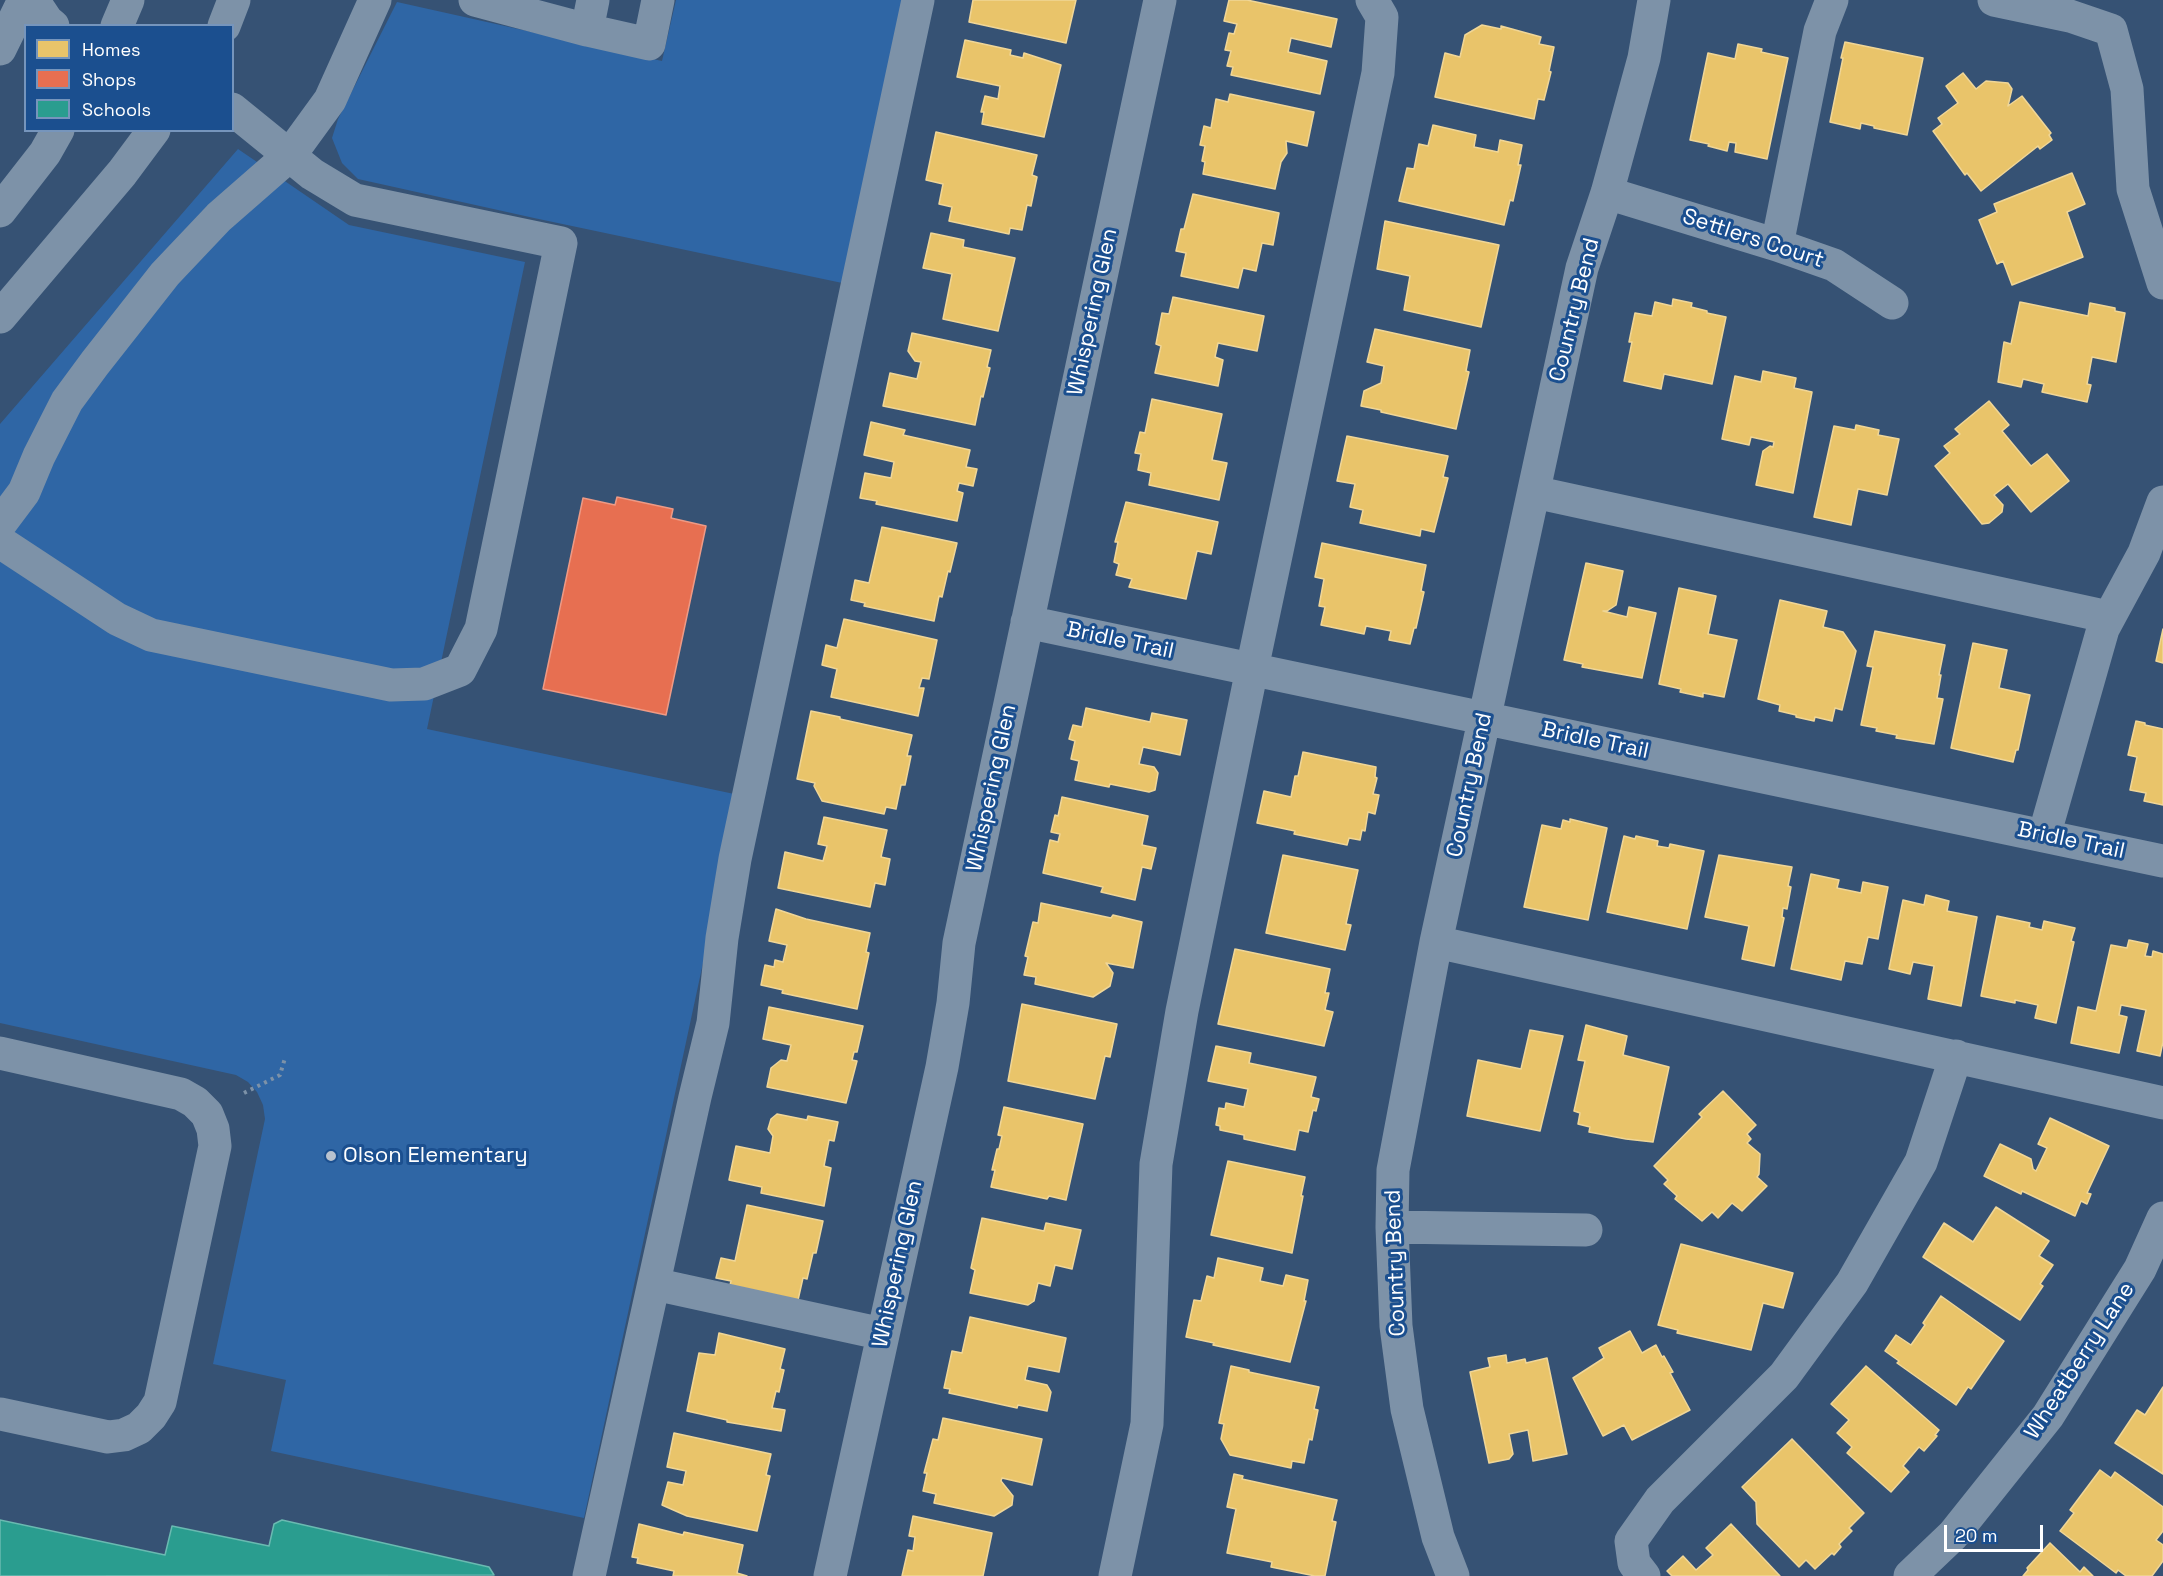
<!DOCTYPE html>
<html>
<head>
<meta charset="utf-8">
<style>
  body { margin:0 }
  #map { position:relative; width:2163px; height:1576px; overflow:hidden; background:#365274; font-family:"Space Grotesk",sans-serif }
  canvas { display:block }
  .legend { position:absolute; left:24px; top:24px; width:210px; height:108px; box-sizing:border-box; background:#1b4f8f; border:2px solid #7695bc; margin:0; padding:8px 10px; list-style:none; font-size:18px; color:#fff }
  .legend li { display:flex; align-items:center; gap:12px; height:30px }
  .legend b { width:30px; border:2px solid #7695bc }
  .scale { position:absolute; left:1944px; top:1525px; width:99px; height:27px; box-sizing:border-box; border:3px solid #fff; border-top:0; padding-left:8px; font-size:18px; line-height:21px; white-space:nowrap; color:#fff; -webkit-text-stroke:4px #1b4f8f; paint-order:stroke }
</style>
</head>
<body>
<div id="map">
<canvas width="2163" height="1576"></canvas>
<ul class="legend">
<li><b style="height:16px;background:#e9c46a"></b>Homes</li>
<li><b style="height:16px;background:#e76f51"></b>Shops</li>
<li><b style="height:16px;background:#2a9d8f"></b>Schools</li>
</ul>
<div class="scale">20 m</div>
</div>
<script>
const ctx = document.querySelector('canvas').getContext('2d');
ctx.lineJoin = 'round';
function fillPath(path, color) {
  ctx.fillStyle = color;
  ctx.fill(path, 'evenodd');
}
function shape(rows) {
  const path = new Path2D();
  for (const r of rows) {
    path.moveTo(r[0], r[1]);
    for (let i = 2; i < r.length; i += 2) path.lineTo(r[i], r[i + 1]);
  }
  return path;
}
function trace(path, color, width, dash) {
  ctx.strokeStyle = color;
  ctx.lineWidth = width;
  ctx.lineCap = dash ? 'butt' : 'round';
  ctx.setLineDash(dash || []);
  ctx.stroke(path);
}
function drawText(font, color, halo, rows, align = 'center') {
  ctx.font = font + ' "Space Grotesk",sans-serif';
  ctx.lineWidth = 6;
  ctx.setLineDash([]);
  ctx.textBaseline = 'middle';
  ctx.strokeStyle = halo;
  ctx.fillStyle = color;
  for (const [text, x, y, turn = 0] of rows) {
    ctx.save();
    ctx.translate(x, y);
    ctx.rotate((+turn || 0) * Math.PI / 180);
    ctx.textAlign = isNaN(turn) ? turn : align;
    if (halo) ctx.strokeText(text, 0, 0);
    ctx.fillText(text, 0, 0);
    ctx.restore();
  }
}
fillPath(shape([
  [676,0,908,0,847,284,534,218,358,179,342,163,332,138,338,119,397,2,662,61],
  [238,149,349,225,525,262,427,729,739,795,584,1518,271,1451,286,1380,213,1364,265,1119,263,1105,257,1092,248,1082,236,1075,0,1023,0,424]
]), '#2f66a5');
const homes = shape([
  [973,0,1076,0,1066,43,969,22,973,0],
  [1229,0,1247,0,1337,19,1331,47,1291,38,1288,52,1327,61,1320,94,1231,75,1233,67,1227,66,1231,51,1225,50,1229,33,1234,34,1237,24,1224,21,1229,0],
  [1482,25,1501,29,1501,26,1541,37,1539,44,1554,47,1549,71,1551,72,1544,100,1538,99,1534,119,1435,97,1445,53,1460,57,1465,35,1482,25],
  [965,40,1011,50,1010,55,1023,58,1024,53,1061,65,1044,137,982,124,984,112,981,112,985,96,998,99,1000,86,957,77,965,40],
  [1845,42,1923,58,1907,135,1874,128,1874,126,1861,123,1860,129,1830,122,1843,58,1841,58,1845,42],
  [1738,44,1762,49,1761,52,1788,58,1767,159,1735,152,1736,143,1729,142,1727,151,1708,146,1709,144,1690,140,1708,53,1735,59,1738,44],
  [1963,73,1976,89,1986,81,2008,83,2012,89,2008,106,2022,96,2051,133,2049,135,2052,140,2040,149,2038,146,1981,191,1967,173,1965,175,1933,131,1942,124,1938,118,1958,103,1946,86,1963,73],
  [1230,94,1314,112,1307,146,1286,141,1287,153,1281,162,1275,189,1203,174,1205,162,1202,161,1205,146,1200,145,1204,126,1211,128,1216,99,1228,102,1230,94],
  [1433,125,1476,135,1474,147,1498,152,1500,140,1522,145,1518,165,1521,165,1513,201,1510,200,1504,225,1399,201,1407,168,1414,169,1419,144,1428,146,1433,125],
  [936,132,1037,155,1032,175,1037,177,1031,206,1027,205,1022,230,1010,228,1009,234,949,221,952,207,939,204,943,184,926,180,936,132],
  [2072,173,2085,204,2067,212,2083,257,2012,285,2003,261,1997,264,1979,220,1997,212,1994,204,2072,173],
  [1193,194,1279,213,1273,245,1262,243,1256,271,1243,268,1238,288,1181,276,1186,253,1176,251,1181,229,1184,229,1193,194],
  [1385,221,1499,245,1481,327,1404,310,1410,276,1377,269,1385,221],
  [931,233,964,240,963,247,1015,258,998,331,943,319,952,274,923,268,931,233],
  [1173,297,1264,316,1257,351,1218,343,1215,357,1223,360,1218,386,1155,373,1161,346,1156,344,1162,313,1169,314,1173,297],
  [1673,299,1692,303,1691,307,1707,311,1707,313,1726,317,1712,384,1664,374,1661,389,1624,381,1632,342,1629,342,1635,313,1652,316,1655,302,1672,306,1673,299],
  [2020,302,2088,316,2090,303,2115,308,2115,311,2125,313,2116,362,2092,357,2087,384,2091,385,2087,402,2042,392,2044,384,2023,379,2021,387,1998,382,2004,342,2011,344,2020,302],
  [1375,329,1470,350,1466,371,1469,372,1456,429,1381,412,1381,410,1361,406,1364,391,1381,383,1384,366,1367,362,1375,329],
  [912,333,991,350,987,367,990,368,983,397,981,396,975,425,883,406,890,373,917,379,921,362,915,361,908,351,912,333],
  [1763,371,1796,378,1794,388,1812,392,1793,493,1756,485,1763,451,1770,446,1773,447,1774,442,1751,437,1749,445,1722,439,1735,376,1761,382,1763,371],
  [1152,399,1222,414,1212,460,1227,463,1219,500,1149,485,1151,473,1138,470,1141,454,1135,453,1140,432,1145,433,1152,399],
  [1989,401,2009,425,2002,431,2031,466,2047,454,2069,481,2031,512,2008,484,1994,495,2003,505,2002,512,1989,523,1982,524,1935,466,1950,453,1944,446,1960,434,1955,429,1989,401],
  [871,422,905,430,903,435,970,450,966,467,977,469,973,486,959,483,957,491,963,493,957,521,876,504,877,501,860,498,865,473,891,478,894,462,864,455,871,422],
  [1856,425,1879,430,1878,435,1899,439,1887,495,1858,489,1851,525,1814,517,1834,426,1855,430,1856,425],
  [1347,436,1448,456,1443,477,1448,478,1434,532,1421,529,1420,536,1360,523,1363,510,1350,507,1355,484,1337,481,1347,436],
  [1126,502,1218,522,1211,554,1197,551,1186,599,1129,587,1132,579,1116,575,1119,564,1114,562,1118,542,1115,542,1126,502],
  [882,527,957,543,950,572,948,571,942,597,939,596,934,621,864,606,865,603,851,600,855,580,869,583,882,527],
  [1322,543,1426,565,1421,591,1424,592,1416,628,1414,628,1410,644,1389,640,1391,631,1366,626,1364,634,1321,625,1325,607,1319,606,1324,579,1315,577,1322,543],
  [1586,563,1623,571,1616,605,1607,611,1603,611,1627,617,1629,607,1656,613,1642,678,1582,667,1583,664,1564,660,1586,563],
  [1679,588,1716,596,1708,634,1737,640,1724,697,1703,693,1703,697,1680,692,1681,689,1659,684,1679,588],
  [1780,600,1827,611,1823,627,1843,632,1856,651,1842,710,1835,708,1832,721,1815,717,1814,721,1796,717,1796,715,1779,711,1780,705,1758,699,1780,600],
  [844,619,937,640,929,679,922,678,919,688,924,688,918,716,831,697,837,669,822,665,826,645,837,648,844,619],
  [2163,629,2163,663,2156,661,2163,629],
  [1875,631,1945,645,1939,675,1941,675,1937,698,1943,699,1934,744,1896,738,1897,735,1876,731,1877,728,1861,725,1873,667,1867,666,1875,631],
  [1973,643,2007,650,1999,688,2030,695,2018,750,2016,750,2013,762,1951,748,1973,643],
  [1086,708,1150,722,1152,713,1187,720,1180,755,1143,747,1139,764,1154,767,1158,773,1155,790,1149,792,1110,784,1109,787,1075,780,1079,761,1071,759,1075,741,1069,739,1073,725,1082,727,1086,708],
  [811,711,840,717,840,719,912,735,907,756,911,756,905,785,901,785,896,809,886,807,884,814,822,801,814,786,815,783,797,779,811,711],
  [2136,721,2145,723,2145,725,2163,729,2163,805,2144,801,2146,793,2130,790,2137,757,2128,755,2136,721],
  [1303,752,1376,767,1375,777,1377,778,1373,794,1379,795,1375,814,1368,812,1365,831,1362,830,1360,840,1349,838,1347,845,1294,834,1295,831,1257,823,1264,791,1291,797,1295,776,1298,776,1303,752],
  [1062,797,1148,816,1142,845,1156,848,1151,869,1142,867,1135,900,1101,892,1103,887,1043,873,1050,840,1058,842,1060,834,1051,832,1055,815,1058,816,1062,797],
  [824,817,887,830,881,857,890,859,885,885,875,883,870,907,778,888,785,852,823,861,827,846,818,844,824,817],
  [1570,819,1607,828,1588,920,1524,907,1542,825,1561,829,1563,820,1570,822,1570,819],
  [1624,836,1635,839,1636,836,1658,841,1657,846,1669,848,1670,844,1704,851,1687,929,1607,912,1624,836],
  [1283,855,1358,870,1346,924,1351,925,1345,950,1266,933,1283,855],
  [1719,855,1792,867,1788,886,1791,887,1787,909,1783,908,1782,917,1784,918,1774,966,1742,959,1749,926,1705,917,1719,855],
  [1811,874,1839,880,1837,888,1861,893,1863,882,1888,887,1878,939,1868,937,1862,964,1845,961,1841,980,1791,969,1811,874],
  [1926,895,1949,901,1947,911,1977,917,1961,1006,1928,999,1934,966,1913,962,1910,974,1889,969,1903,900,1924,905,1926,895],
  [1041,903,1111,918,1113,915,1142,922,1133,968,1106,963,1113,973,1110,986,1093,997,1035,984,1036,977,1024,975,1028,957,1025,956,1033,922,1038,923,1041,903],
  [776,909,806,919,870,933,866,952,869,953,857,1009,782,993,783,990,761,985,765,965,774,967,775,960,783,962,787,945,769,941,776,909],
  [1997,916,2030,923,2029,927,2042,930,2044,921,2075,928,2071,941,2074,942,2056,1023,2035,1018,2038,1005,2015,1000,2015,1003,1981,996,1997,916],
  [2129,940,2148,944,2145,956,2152,957,2153,951,2163,954,2163,1042,2160,1056,2137,1051,2146,1010,2121,1005,2119,1015,2127,1017,2119,1053,2071,1043,2078,1007,2096,1011,2111,945,2127,948,2129,940],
  [1235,949,1330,969,1325,993,1329,993,1325,1010,1333,1012,1324,1046,1218,1024,1235,949],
  [1022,1004,1117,1024,1110,1057,1105,1056,1095,1099,1008,1081,1022,1004],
  [769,1007,863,1026,857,1052,854,1052,852,1060,857,1061,846,1103,767,1087,771,1068,781,1060,787,1061,791,1045,763,1039,769,1007],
  [1586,1025,1627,1036,1623,1055,1669,1067,1653,1142,1626,1139,1589,1132,1590,1127,1578,1124,1580,1113,1574,1111,1585,1061,1578,1060,1586,1025],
  [1530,1030,1563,1036,1540,1131,1467,1116,1478,1060,1521,1069,1530,1030],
  [1216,1046,1251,1053,1249,1063,1316,1077,1311,1097,1319,1099,1316,1111,1313,1110,1308,1132,1299,1130,1295,1150,1244,1139,1244,1135,1220,1130,1220,1126,1216,1125,1219,1108,1225,1109,1226,1103,1244,1107,1248,1089,1208,1081,1216,1046],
  [1723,1091,1756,1125,1747,1134,1751,1139,1747,1143,1760,1154,1759,1174,1757,1177,1767,1186,1742,1211,1732,1203,1718,1218,1712,1212,1702,1221,1675,1199,1677,1196,1664,1184,1668,1180,1654,1166,1702,1117,1699,1114,1723,1091],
  [1004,1107,1083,1124,1066,1200,1049,1196,1047,1199,991,1187,995,1170,992,1170,997,1149,999,1149,1002,1136,998,1135,1004,1107],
  [777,1114,807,1120,808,1116,838,1122,834,1141,829,1140,824,1166,831,1168,824,1206,761,1193,762,1187,729,1180,736,1146,770,1153,773,1136,768,1129,771,1119,777,1114],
  [2050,1118,2109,1146,2087,1193,2091,1194,2087,1204,2081,1201,2075,1216,2022,1191,2021,1194,1984,1176,2000,1144,2031,1159,2033,1169,2036,1171,2047,1148,2038,1144,2050,1118],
  [1228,1161,1305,1177,1301,1196,1303,1196,1292,1253,1211,1235,1228,1161],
  [747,1205,823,1221,816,1253,813,1253,807,1279,803,1278,798,1300,730,1285,731,1281,716,1278,721,1258,735,1261,747,1205],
  [1996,1207,2049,1241,2039,1256,2053,1265,2040,1284,2043,1286,2020,1320,1923,1257,1944,1223,1973,1242,1996,1207],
  [982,1218,1044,1231,1046,1223,1081,1230,1072,1269,1055,1265,1050,1286,1038,1283,1034,1301,1028,1305,970,1293,975,1270,971,1268,982,1218],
  [1681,1244,1793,1273,1783,1308,1763,1303,1751,1350,1677,1333,1678,1330,1658,1325,1681,1244],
  [1218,1258,1263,1268,1260,1281,1283,1286,1286,1275,1308,1280,1304,1301,1306,1301,1290,1362,1213,1345,1214,1343,1186,1337,1194,1300,1201,1301,1207,1276,1214,1278,1218,1258],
  [1941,1296,2004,1341,1971,1389,1968,1387,1956,1405,1897,1363,1899,1361,1885,1351,1896,1335,1911,1345,1925,1325,1923,1323,1941,1296],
  [970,1317,1066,1338,1059,1372,1028,1366,1025,1380,1047,1385,1051,1392,1047,1411,1018,1405,1017,1408,949,1393,950,1389,944,1388,952,1351,962,1353,970,1317],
  [1630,1331,1642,1353,1656,1345,1662,1357,1664,1356,1673,1372,1670,1373,1690,1410,1632,1440,1624,1425,1603,1436,1573,1378,1604,1358,1599,1348,1630,1331],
  [719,1333,785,1349,780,1369,784,1370,779,1392,776,1391,772,1408,785,1410,781,1431,727,1422,727,1420,687,1411,699,1353,715,1355,719,1333],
  [1506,1355,1507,1363,1525,1359,1526,1363,1547,1358,1567,1454,1533,1461,1528,1430,1509,1434,1513,1454,1509,1459,1489,1463,1470,1372,1490,1367,1488,1358,1506,1355],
  [1231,1366,1249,1370,1249,1372,1319,1387,1314,1409,1318,1410,1312,1440,1309,1439,1304,1463,1292,1461,1291,1468,1230,1455,1221,1439,1224,1424,1219,1423,1231,1366],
  [1866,1366,1939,1430,1935,1435,1937,1436,1924,1451,1919,1447,1903,1466,1909,1472,1891,1492,1847,1453,1852,1447,1837,1433,1849,1420,1831,1404,1866,1366],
  [2163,1387,2163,1474,2115,1443,2137,1410,2145,1415,2163,1387],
  [943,1418,1042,1439,1032,1485,1002,1478,1001,1481,1013,1496,1012,1505,994,1516,934,1503,936,1494,923,1491,927,1473,924,1473,933,1439,938,1440,943,1418],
  [674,1433,771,1454,766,1475,770,1476,757,1531,687,1516,662,1505,668,1482,683,1485,686,1471,667,1467,674,1433],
  [1792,1439,1864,1513,1849,1528,1852,1531,1839,1544,1841,1547,1834,1555,1832,1553,1815,1569,1806,1560,1799,1567,1757,1524,1756,1502,1742,1487,1792,1439],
  [2100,1470,2111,1478,2115,1472,2163,1507,2163,1531,2156,1540,2163,1545,2163,1561,2152,1576,2126,1576,2118,1570,2116,1573,2060,1531,2074,1513,2070,1510,2100,1470],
  [1234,1474,1243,1476,1242,1479,1337,1500,1332,1521,1336,1522,1325,1576,1315,1576,1271,1567,1272,1562,1227,1553,1236,1509,1227,1507,1234,1474],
  [913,1516,992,1533,983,1576,902,1576,908,1550,913,1551,915,1537,909,1536,913,1516],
  [639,1524,683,1535,684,1532,743,1545,737,1573,747,1576,673,1576,674,1571,637,1563,638,1558,632,1557,639,1524],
  [1731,1524,1780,1576,1672,1576,1667,1571,1683,1556,1696,1570,1713,1555,1706,1548,1731,1524],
  [2050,1543,2080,1572,2084,1567,2093,1576,2023,1576,2028,1570,2027,1568,2050,1543]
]);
fillPath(homes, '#e9c46a');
trace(homes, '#f0d697', 1.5);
const shops = shape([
  [617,497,673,509,671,518,706,526,666,715,543,689,583,498,615,505,617,497]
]);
fillPath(shops, '#e76f51');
trace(shops, '#ee9a85', 1.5);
const schools = shape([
  [0,1520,165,1555,172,1526,269,1546,274,1524,282,1520,489,1567,494,1575,0,1576,0,1520]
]);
fillPath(schools, '#2a9d8f');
trace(schools, '#6abab1', 1.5);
trace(shape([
  [244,1093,280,1075,285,1058]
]), '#7d92a8', 4, [3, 4.5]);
trace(shape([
  [33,0,47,21,53,26],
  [475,0,587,30,649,44,658,0],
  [1994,0,2070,16,2111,30,2127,89,2133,189,2163,283],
  [117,26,128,0],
  [224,26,234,0],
  [587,30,593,0],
  [0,49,24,0],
  [1607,193,1777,245,1834,265,1892,303],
  [0,211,45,153,58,130],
  [1777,245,1820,31,1832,0],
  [0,317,122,173,154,130],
  [1534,492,2109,617],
  [0,524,24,492,39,456,67,401,95,363,165,274,219,217,290,155,330,100,375,0],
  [0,542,117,619,151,635,391,685,424,684,460,670,481,629,561,243,355,200,312,174,232,109],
  [1027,622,2163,861],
  [2044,836,2103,629,2144,553,2163,502],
  [1436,942,2163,1103],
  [0,1053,181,1094,195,1102,207,1114,213,1129,215,1146,160,1402,151,1416,139,1428,124,1435,108,1437,0,1414],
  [1392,1227,1586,1230],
  [654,1284,883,1334],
  [589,1576,695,1097,713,1023,722,938,735,859,918,0],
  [830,1576,942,1067,953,1003,959,943,1160,0],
  [1115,1576,1147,1424,1156,1164,1182,1011,1252,669,1378,73,1382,17,1372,0],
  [1453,1576,1438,1537,1407,1409,1396,1326,1392,1227,1393,1170,1436,942,1582,268,1607,193,1644,58,1654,0],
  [1644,1576,1634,1563,1631,1541,1660,1500,1784,1376,1852,1283,1921,1162,1956,1056],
  [1910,1576,1953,1535,2048,1416,2140,1269,2163,1218]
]), '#7d92a8', 33);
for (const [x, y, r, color] of [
  [331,1156,6,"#b9c2ce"]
]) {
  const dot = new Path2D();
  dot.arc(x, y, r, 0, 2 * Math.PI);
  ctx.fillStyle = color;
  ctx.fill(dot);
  trace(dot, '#1b4f8f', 2);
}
drawText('22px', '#fff', '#1b4f8f', [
  ["Settlers Court",1753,239,18],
  ["Country Bend",1575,310,-76],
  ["Whispering Glen",1093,312,-78],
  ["Bridle Trail",1120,641,12],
  ["Bridle Trail",1595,741,12],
  ["Country Bend",1470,785,-78],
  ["Whispering Glen",992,788,-78],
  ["Bridle Trail",2071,841,12],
  ["Country Bend",1396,1263,-92],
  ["Whispering Glen",898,1264,-78],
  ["Wheatberry Lane",2080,1361,-57]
]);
drawText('22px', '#fff', '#1b4f8f', [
  ["Olson Elementary",343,1156]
], 'left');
</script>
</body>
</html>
